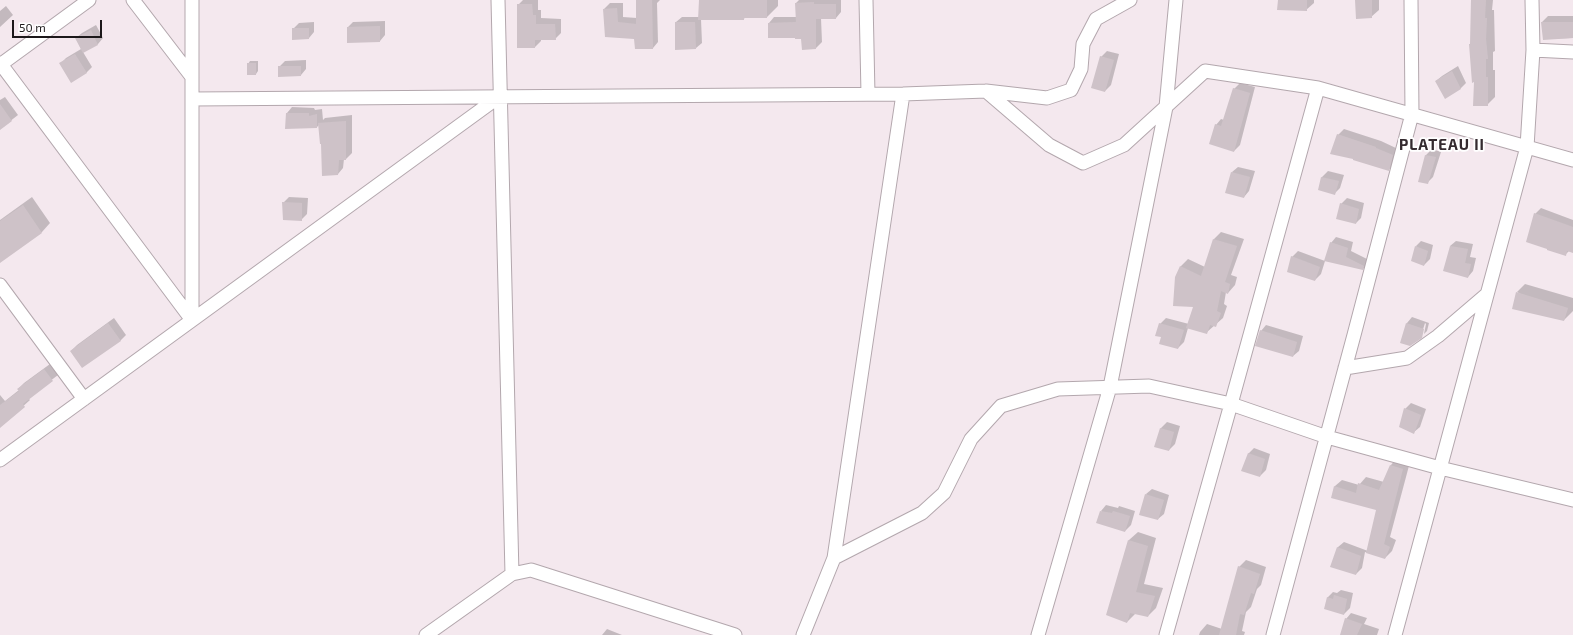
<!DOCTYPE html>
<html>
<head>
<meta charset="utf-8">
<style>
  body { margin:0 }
  #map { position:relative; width:1573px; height:635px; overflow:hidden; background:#f4e8ee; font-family:"Exo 2",sans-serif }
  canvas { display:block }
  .scale { position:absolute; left:12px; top:20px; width:90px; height:18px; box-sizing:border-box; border:2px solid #1c181a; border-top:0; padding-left:5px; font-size:12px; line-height:14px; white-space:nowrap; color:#1c181a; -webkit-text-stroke:3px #fff; paint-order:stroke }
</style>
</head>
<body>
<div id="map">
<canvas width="1573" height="635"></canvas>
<div class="scale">50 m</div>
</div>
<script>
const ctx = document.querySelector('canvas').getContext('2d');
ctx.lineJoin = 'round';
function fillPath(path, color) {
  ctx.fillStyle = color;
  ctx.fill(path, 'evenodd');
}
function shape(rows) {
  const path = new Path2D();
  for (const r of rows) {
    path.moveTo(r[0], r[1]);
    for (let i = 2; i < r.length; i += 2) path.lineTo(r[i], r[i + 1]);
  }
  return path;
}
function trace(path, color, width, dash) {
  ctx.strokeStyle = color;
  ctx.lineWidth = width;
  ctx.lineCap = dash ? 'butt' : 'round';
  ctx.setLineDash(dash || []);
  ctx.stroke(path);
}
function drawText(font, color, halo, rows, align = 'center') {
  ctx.font = font + ' "Exo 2",sans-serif';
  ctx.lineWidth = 3.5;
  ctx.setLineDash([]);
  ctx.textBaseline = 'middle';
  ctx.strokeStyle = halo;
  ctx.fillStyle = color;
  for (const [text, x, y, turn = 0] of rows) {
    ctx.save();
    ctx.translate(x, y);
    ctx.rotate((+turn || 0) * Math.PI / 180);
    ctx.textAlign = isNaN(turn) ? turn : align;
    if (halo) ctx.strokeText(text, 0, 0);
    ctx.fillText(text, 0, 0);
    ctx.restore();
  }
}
fillPath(shape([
  [523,0,538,0,538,10,541,10,541,18,561,19,561,33,555,39,541,39,541,41,535,47,518,5],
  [637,0,660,0,657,3,658,42,653,48,635,38,606,36,604,9,610,3,623,3,623,17,637,18],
  [700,0,778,0,778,6,767,17,745,17,744,19,701,19,702,43,696,48,676,22,682,17,700,17],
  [799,0,841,0,841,12,836,18,821,18,822,42,816,48,802,38,796,37,769,37,769,23,774,17,797,17,796,3],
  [1279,0,1314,0,1314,3,1306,10],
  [1356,0,1379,0,1379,10,1371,17],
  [1471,0,1493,0,1492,10,1494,10,1495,51,1493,52,1493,70,1495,70,1495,97,1487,105,1475,80],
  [6,6,13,15,0,27,0,11],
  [1548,16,1573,16,1573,38,1544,39,1542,22],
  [385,21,385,35,380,41,348,27,353,22],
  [314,22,314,32,309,38,293,29,299,23],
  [96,25,103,38,98,44,83,52,92,67,86,73,61,63,66,58,81,49,76,38,82,33],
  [1107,51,1119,54,1111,85,1105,91,1101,57],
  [306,60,306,69,301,75,279,67,285,61],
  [250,61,258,61,258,71,256,74,248,64],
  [1458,66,1466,83,1460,89,1436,81,1442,76],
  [1240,83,1255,87,1240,145,1234,151,1216,125,1221,119,1224,120,1234,89],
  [5,97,18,115,0,129,0,100],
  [292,107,314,108,315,110,322,109,323,120,325,118,352,115,352,153,346,159,344,159,343,168,338,174,322,143,319,125,317,127,287,113],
  [1344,129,1381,141,1398,149,1394,165,1388,170,1338,135],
  [1432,149,1441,152,1433,177,1427,183,1419,181,1426,155],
  [1238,167,1255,171,1249,191,1244,197,1232,172],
  [1328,171,1344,175,1340,188,1335,193,1319,189,1322,177],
  [32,197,50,223,42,232,0,261,0,220],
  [289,197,308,198,307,214,301,220,283,203],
  [1347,198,1364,203,1361,218,1356,223,1341,204],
  [1541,208,1573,220,1573,252,1569,251,1565,255,1535,214],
  [1221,232,1244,239,1231,275,1237,277,1235,285,1228,293,1226,292,1224,304,1227,306,1223,318,1207,332,1188,328,1184,342,1178,348,1163,336,1160,324,1166,318,1189,324,1194,306,1176,277,1181,266,1188,259,1205,267,1214,239],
  [1336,237,1353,242,1351,251,1369,260,1368,263,1363,269,1326,260,1331,243],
  [1421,241,1433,245,1430,259,1424,265,1416,246],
  [1456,241,1473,244,1470,257,1476,258,1473,271,1468,277,1450,246],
  [1298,251,1325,261,1321,274,1315,280,1292,257],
  [1525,284,1573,298,1573,311,1564,320,1517,292],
  [1412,317,1429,323,1427,331,1424,334,1426,324,1425,323,1421,336,1401,342,1407,323],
  [114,318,126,335,120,341,71,351,77,345],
  [1266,325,1303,336,1299,351,1293,356,1261,331],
  [50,364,58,375,28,398,30,400,0,427,0,395,5,401,19,390,18,389,24,383],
  [1411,403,1426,409,1420,427,1414,432,1405,409],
  [1167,422,1180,426,1175,444,1169,450,1156,446,1161,428],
  [1254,448,1270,454,1266,470,1260,476,1248,454],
  [1397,458,1410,462,1390,537,1396,540,1392,551,1385,558,1365,552,1362,568,1356,574,1332,566,1338,547,1344,542,1368,551,1377,509,1332,497,1335,486,1342,480,1359,485,1366,477,1384,482,1391,465],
  [1152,489,1169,495,1164,514,1158,519,1146,494],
  [1106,505,1118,508,1119,506,1135,511,1131,525,1125,531,1101,511],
  [1138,532,1156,538,1144,584,1163,588,1156,608,1148,616,1136,613,1127,622,1108,615,1129,540],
  [1246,560,1266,567,1261,585,1257,589,1251,607,1246,612,1242,631,1245,632,1244,635,1199,635,1200,632,1207,624,1222,629,1239,567],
  [1341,590,1353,593,1350,608,1344,614,1327,598,1333,592,1337,593],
  [1351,613,1367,618,1364,624,1379,629,1377,635,1342,635,1346,619],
  [607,629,622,635,602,635]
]), '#0003');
fillPath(shape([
  [636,0,652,0,653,49,635,49,634,39,605,37,603,9,617,8,618,22,636,24],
  [699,0,767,0,767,18,744,18,744,20,698,20],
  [1278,0,1307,0,1307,11,1277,10],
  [1355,0,1372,0,1372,18,1356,19],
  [1471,0,1486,0,1485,18,1487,18,1486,39,1488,59,1486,59,1486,77,1488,77,1488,106,1473,106,1474,82,1472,83,1469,44,1470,44],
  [814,2,814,4,836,4,836,19,816,19,816,49,802,50,801,39,795,39,795,38,768,38,768,23,796,22,795,3],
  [517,4,532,4,533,15,536,15,536,24,555,24,556,40,535,40,535,48,517,48],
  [675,22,695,22,696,49,675,50],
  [1541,22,1573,22,1573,38,1543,40],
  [380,26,380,42,347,43,347,27],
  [292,28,309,28,309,39,292,40],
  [91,30,98,45,83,53,75,38],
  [75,54,87,73,71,83,59,63],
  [1100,56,1114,60,1105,92,1091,88],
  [247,63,256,63,256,75,247,75],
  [278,66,301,66,301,76,278,77],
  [1452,71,1461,89,1445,99,1435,81],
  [1233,88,1250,93,1234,152,1209,144,1215,124,1221,126],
  [0,104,12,121,0,130],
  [286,113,309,113,309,116,317,114,317,128,285,129],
  [346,121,346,160,339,160,338,175,322,176,321,144,320,144,318,123],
  [1337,134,1376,147,1376,148,1393,155,1389,171,1353,160,1353,159,1330,154],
  [1425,155,1436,157,1428,184,1418,182],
  [1231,172,1250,177,1244,198,1225,193],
  [1321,177,1339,181,1335,195,1318,190],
  [282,202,302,203,302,221,283,220],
  [1340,203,1359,209,1356,224,1336,219],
  [23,205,42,233,0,263,0,221],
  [1534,213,1573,227,1573,253,1567,251,1566,256,1547,250,1547,249,1526,242],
  [1213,239,1237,246,1225,282,1230,284,1228,294,1221,291,1217,311,1221,313,1216,327,1210,325,1207,334,1186,328,1193,307,1173,306,1175,277,1180,266,1201,276],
  [1330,242,1348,248,1346,257,1364,266,1363,270,1324,261],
  [1415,246,1428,251,1424,266,1411,261],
  [1450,246,1468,249,1465,263,1471,264,1468,278,1443,271],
  [1291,256,1320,267,1315,281,1287,272],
  [1516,292,1568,308,1564,321,1512,309],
  [108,323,121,341,82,368,70,351],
  [1159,323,1184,330,1178,349,1159,344,1161,337,1155,336],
  [1406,323,1424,329,1422,338,1410,346,1400,343],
  [1260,330,1297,342,1293,357,1255,346],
  [44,369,53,381,23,404,25,407,0,428,0,405,19,391,17,389],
  [1404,408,1421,415,1414,434,1399,427],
  [1160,428,1174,432,1169,451,1154,447],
  [1248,453,1265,459,1260,477,1241,471],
  [1390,465,1403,469,1384,544,1390,547,1385,559,1366,553,1376,510,1331,498,1334,486,1356,493,1358,483,1379,490],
  [1145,494,1164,500,1158,520,1139,515],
  [1100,511,1112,513,1113,511,1130,516,1125,532,1096,523],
  [1128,540,1148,546,1136,592,1155,596,1148,617,1130,613,1127,623,1106,615],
  [1337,547,1361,556,1356,575,1330,567],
  [1238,566,1260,574,1254,594,1251,593,1244,615,1240,614,1236,635,1219,635],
  [1334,595,1347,599,1344,615,1324,609,1327,597,1333,599],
  [1345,618,1362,624,1357,635,1340,635]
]), '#cec2c8');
const street = shape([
  [133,0,192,77],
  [498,0,512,574],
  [866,0,868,94],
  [1533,50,1573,52],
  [0,63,192,320],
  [0,65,89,0],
  [986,91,1049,145,1083,163,1124,145,1205,71,1318,88,1573,160],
  [192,99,903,94,986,91,1047,98,1071,90,1081,69,1083,44,1096,19,1130,0],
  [0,285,84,399],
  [192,320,192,0],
  [1345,368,1407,358,1438,336,1486,295],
  [0,460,500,96],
  [834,558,922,513,944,493,971,439,1001,406,1058,389,1149,386,1231,404,1327,437,1440,468,1573,500],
  [426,635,512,574,531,570,735,635],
  [803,635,834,558,903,94],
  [1038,635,1110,387,1166,107,1176,0],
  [1166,635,1231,404,1318,88],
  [1273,635,1354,335,1412,114,1411,0],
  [1395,635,1527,147,1533,50,1532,0]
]);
trace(street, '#b3a7ad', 15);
trace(street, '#fff', 13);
ctx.letterSpacing = '1px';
drawText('bold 15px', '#342a2f', '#fff', [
  ["PLATEAU II",1442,145]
]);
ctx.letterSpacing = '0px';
</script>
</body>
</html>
